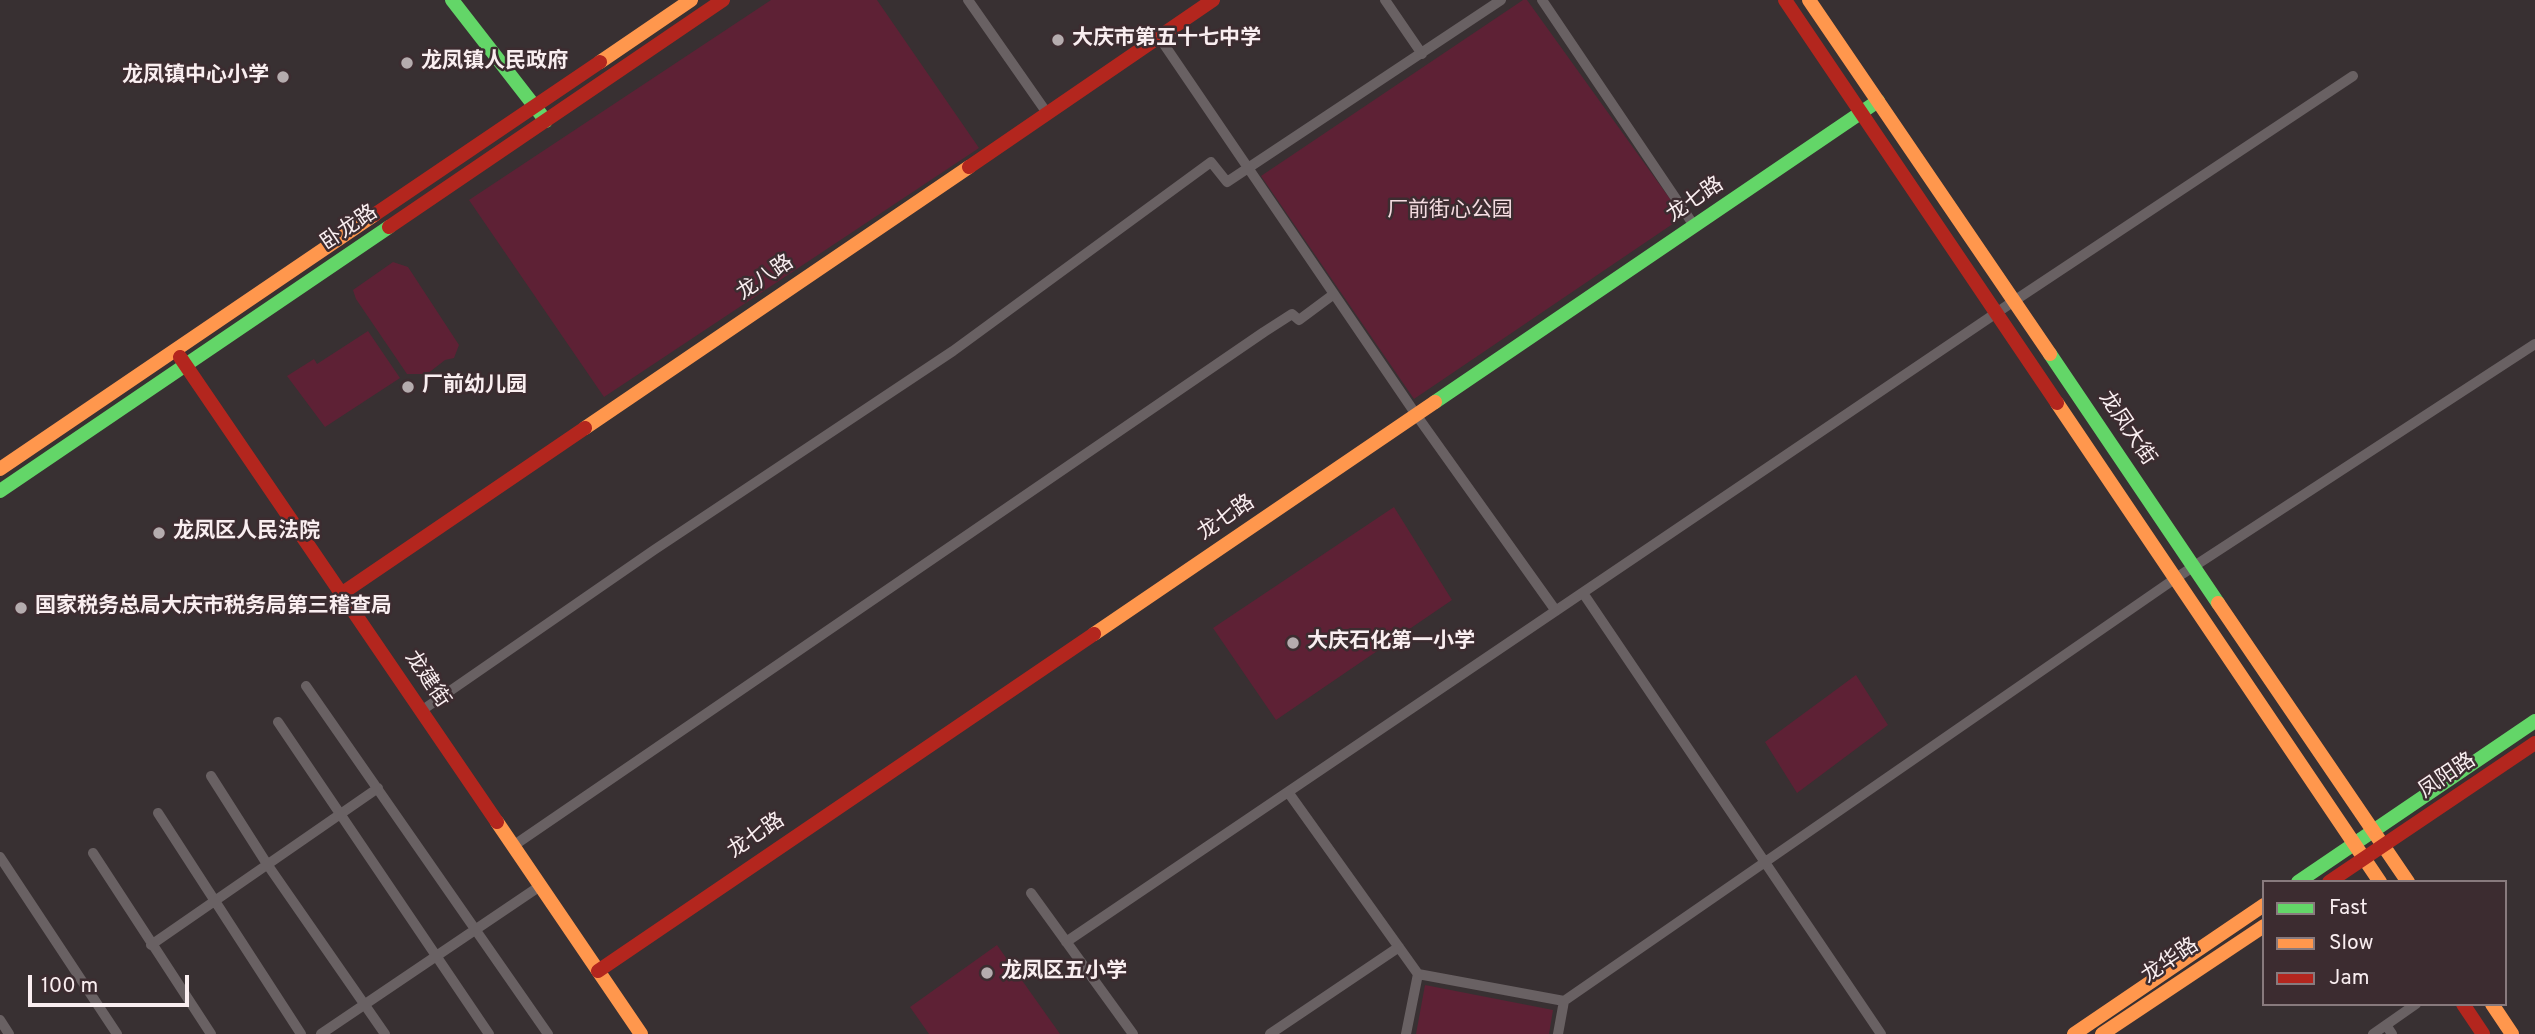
<!DOCTYPE html>
<html>
<head>
<meta charset="utf-8">
<style>
  body { margin:0 }
  #map { position:relative; width:2535px; height:1034px; overflow:hidden; background:#383032; font-family:Overpass,sans-serif }
  canvas { display:block }
  .legend { position:absolute; left:2262px; top:880px; width:245px; height:126px; box-sizing:border-box; background:#3c2c30; border:2px solid #887a7d; margin:0; padding:9px 12px; list-style:none; font-size:21px; color:#f9eef0 }
  .legend li { display:flex; align-items:center; gap:14px; height:35px }
  .legend b { width:35px; border:2px solid #887a7d }
  .scale { position:absolute; left:28px; top:975px; width:161px; height:32px; box-sizing:border-box; border:4px solid #f9eef0; border-top:0; padding-left:9px; font-size:21px; line-height:24px; white-space:nowrap; color:#f9eef0; -webkit-text-stroke:5px #3c2c30; paint-order:stroke }
</style>
</head>
<body>
<div id="map">
<canvas width="2535" height="1034"></canvas>
<ul class="legend">
<li><b style="height:9px;background:#63d668"></b>Fast</li>
<li><b style="height:9px;background:#ff974d"></b>Slow</li>
<li><b style="height:9px;background:#b3261e"></b>Jam</li>
</ul>
<div class="scale">100 m</div>
</div>
<script>
const ctx = document.querySelector('canvas').getContext('2d');
ctx.lineJoin = 'round';
function fillPath(path, color) {
  ctx.fillStyle = color;
  ctx.fill(path, 'evenodd');
}
function shape(rows) {
  const path = new Path2D();
  for (const r of rows) {
    path.moveTo(r[0], r[1]);
    for (let i = 2; i < r.length; i += 2) path.lineTo(r[i], r[i + 1]);
  }
  return path;
}
function trace(path, color, width, dash) {
  ctx.strokeStyle = color;
  ctx.lineWidth = width;
  ctx.lineCap = dash ? 'butt' : 'round';
  ctx.setLineDash(dash || []);
  ctx.stroke(path);
}
function drawText(font, color, halo, rows, align = 'center') {
  ctx.font = font + ' Overpass,"Noto Sans SC",sans-serif';
  ctx.lineWidth = 5;
  ctx.setLineDash([]);
  ctx.textBaseline = 'middle';
  ctx.strokeStyle = halo;
  ctx.fillStyle = color;
  for (const [text, x, y, turn = 0] of rows) {
    ctx.save();
    ctx.translate(x, y);
    ctx.rotate((+turn || 0) * Math.PI / 180);
    ctx.textAlign = isNaN(turn) ? turn : align;
    if (halo) ctx.strokeText(text, 0, 0);
    ctx.fillText(text, 0, 0);
    ctx.restore();
  }
}
fillPath(shape([
  [771,0,877,0,979,148,604,397,469,200],
  [1523,0,1527,0,1683,217,1414,399,1261,176],
  [393,262,408,267,459,345,454,358,445,360,427,374,407,374,356,299,353,290],
  [368,331,400,378,325,427,287,376,314,359,317,364],
  [1394,507,1452,600,1276,720,1213,628],
  [1856,675,1888,725,1797,793,1765,742],
  [997,945,1060,1034,929,1034,910,1007],
  [1425,985,1553,1010,1549,1034,1416,1034]
]), '#5e2135');
trace(shape([
  [968,0,1047,113],
  [1385,0,1422,54],
  [1542,0,1695,227],
  [1159,37,1417,416,1556,611],
  [1583,593,1881,1034],
  [306,686,548,1034],
  [421,711,654,550,953,351,1211,162,1227,182,1501,0],
  [278,722,489,1034],
  [211,776,267,864,385,1034],
  [1288,792,1418,974],
  [158,813,301,1034],
  [513,846,1264,332,1292,314,1299,320,1334,294],
  [93,853,211,1034],
  [0,857,117,1034],
  [1031,893,1133,1034],
  [1066,942,2014,301,2353,76],
  [151,945,378,788],
  [0,1020,9,1034],
  [2386,1025,2392,1034],
  [321,1034,540,886],
  [1270,1034,1399,947],
  [1406,1034,1418,974,1564,1001],
  [1558,1034,1564,1001,2176,578,2535,344],
  [2373,1034,2416,1004]
]), '#696163', 10);
trace(shape([
  [452,0,546,121],
  [2050,354,2218,603],
  [1435,402,1878,101],
  [0,491,389,227],
  [2298,882,2535,721]
]), '#63d668', 14);
trace(shape([
  [1809,0,2050,354],
  [600,62,691,0],
  [2057,403,2380,882],
  [585,428,969,167],
  [0,469,374,215],
  [2218,603,2408,882],
  [1094,634,1435,402],
  [497,822,641,1034],
  [2492,1004,2512,1034],
  [2074,1034,2264,905],
  [2102,1034,2264,926]
]), '#ff974d', 14);
trace(shape([
  [1785,0,2057,403],
  [969,167,1213,0],
  [374,215,600,62],
  [389,227,723,0],
  [180,357,497,822],
  [341,594,585,428],
  [2329,882,2535,743],
  [598,971,1094,634],
  [2463,1004,2483,1034]
]), '#b3261e', 14);
for (const [x, y, r, color] of [
  [1058,40,7,"#b5acae"],
  [407,63,7,"#b5acae"],
  [283,77,7,"#b5acae"],
  [408,387,7,"#b5acae"],
  [159,533,7,"#b5acae"],
  [21,608,7,"#b5acae"],
  [1293,643,7,"#b5acae"],
  [987,973,7,"#b5acae"]
]) {
  const dot = new Path2D();
  dot.arc(x, y, r, 0, 2 * Math.PI);
  ctx.fillStyle = color;
  ctx.fill(dot);
  trace(dot, '#3c2c30', 2.5);
}
drawText('bold 21px', '#f9eef0', '#3c2c30', [
  ["大庆市第五十七中学",1072,40],
  ["龙凤镇人民政府",421,63],
  ["龙凤镇中心小学",269,77,"right"],
  ["厂前幼儿园",422,387],
  ["龙凤区人民法院",173,533],
  ["国家税务总局大庆市税务局第三稽查局",35,608],
  ["大庆石化第一小学",1307,643],
  ["龙凤区五小学",1001,973]
], 'left');
drawText('21px', '#f9eef0', '#3c2c30', [
  ["龙七路",1696,201,-34],
  ["卧龙路",350,229,-34],
  ["龙八路",766,279,-34],
  ["龙凤大街",2126,429,56],
  ["龙七路",1227,519,-34],
  ["龙建街",426,680,56],
  ["凤阳路",2448,777,-34],
  ["龙七路",757,837,-34],
  ["龙华路",2171,962,-34]
]);
drawText('21px', '#f5dce1', '#3c2c30', [
  ["厂前街心公园",1450,212]
]);
</script>
</body>
</html>
